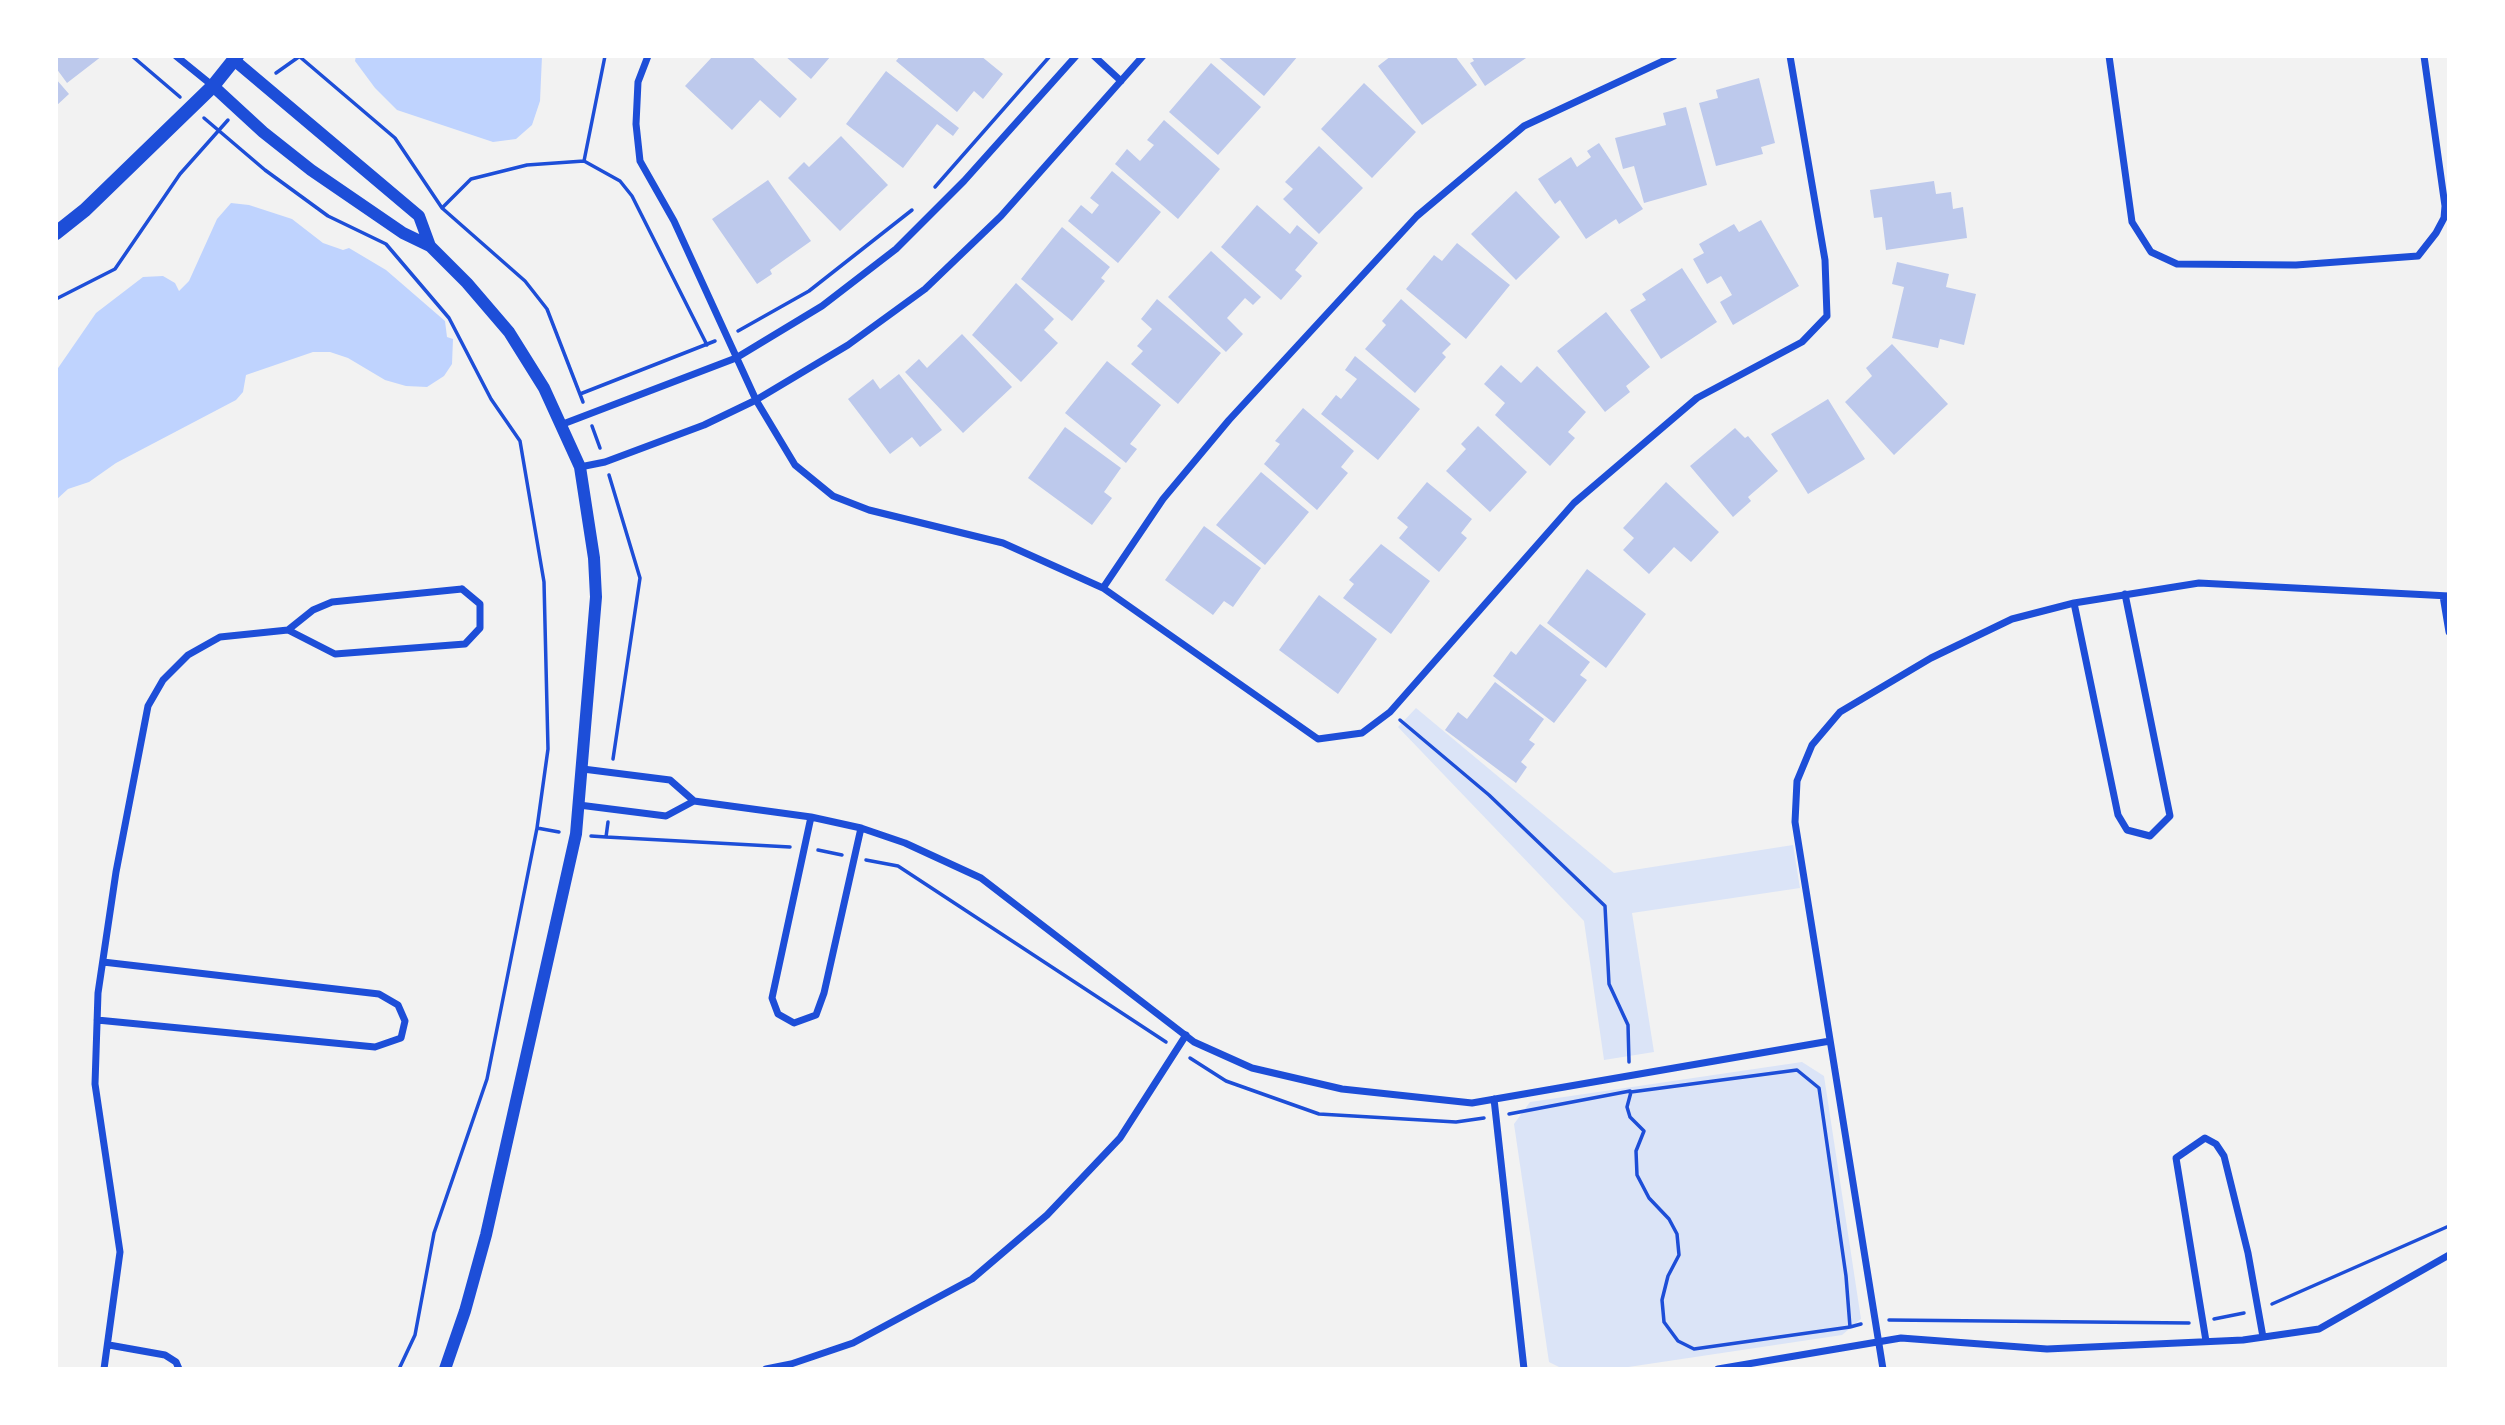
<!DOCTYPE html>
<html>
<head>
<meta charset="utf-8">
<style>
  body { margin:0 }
  #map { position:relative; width:2505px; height:1425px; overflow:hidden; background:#f2f2f2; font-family:"Alegreya Sans",sans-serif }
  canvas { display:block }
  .frame { position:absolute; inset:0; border:58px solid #fff; pointer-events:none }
</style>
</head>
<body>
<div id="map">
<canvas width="2505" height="1425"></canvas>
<div class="frame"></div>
</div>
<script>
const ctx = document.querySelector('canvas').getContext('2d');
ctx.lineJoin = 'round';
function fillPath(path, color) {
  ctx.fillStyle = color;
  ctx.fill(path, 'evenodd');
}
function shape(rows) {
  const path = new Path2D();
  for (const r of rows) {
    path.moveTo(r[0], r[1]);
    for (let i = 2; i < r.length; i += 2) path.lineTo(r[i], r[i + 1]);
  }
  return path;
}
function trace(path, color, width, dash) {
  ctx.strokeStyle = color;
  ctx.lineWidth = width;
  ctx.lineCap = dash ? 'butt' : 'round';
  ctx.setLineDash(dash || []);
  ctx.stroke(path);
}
fillPath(shape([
  [1416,708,1614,873,1793,845,1800,888,1632,913,1654,1052,1604,1060,1584,921,1398,727],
  [1802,1062,1824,1076,1861,1319,1842,1335,1615,1369,1563,1369,1549,1362,1514,1124,1530,1102]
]), '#dbe4f7');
fillPath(shape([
  [356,56,542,56,540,101,532,125,516,139,493,142,397,110,375,88,355,61],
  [231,203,249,205,292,219,323,243,343,250,349,248,386,270,445,321,447,337,453,339,452,364,444,376,427,387,406,386,385,380,348,358,330,352,313,352,246,375,243,392,236,400,116,463,89,482,68,489,56,500,56,371,96,313,143,277,163,276,175,283,179,291,189,281,217,219]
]), '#bfd3fe');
fillPath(shape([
  [56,56,102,56,67,83,56,68],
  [713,56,751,56,797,99,780,118,760,100,732,130,685,86],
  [785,56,831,56,811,79],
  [900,56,981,56,1003,74,983,99,974,91,957,112,896,61],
  [1217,56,1298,56,1264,96],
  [1391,56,1455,56,1477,85,1422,125,1378,66],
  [1471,56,1529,56,1485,86,1470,63,1474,61],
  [1211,63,1261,107,1218,155,1169,112],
  [886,71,959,128,953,136,937,124,903,168,846,124],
  [1759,78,1775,143,1761,147,1763,154,1716,166,1699,103,1718,98,1716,90],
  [56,79,69,94,56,106],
  [1364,83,1416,132,1372,178,1321,129],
  [1686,107,1707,185,1644,203,1634,166,1623,169,1615,138,1666,125,1663,113],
  [1164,120,1220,169,1178,219,1115,164,1127,149,1140,161,1154,145,1147,140],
  [841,136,888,185,840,231,788,178,804,162,809,167],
  [1599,143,1643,209,1619,224,1616,219,1586,239,1560,200,1555,204,1538,179,1571,157,1577,167,1591,157,1587,151],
  [1319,146,1363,188,1319,234,1283,199,1293,189,1285,182],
  [1112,171,1161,212,1118,263,1068,221,1081,205,1092,214,1099,205,1090,198],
  [768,180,811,241,770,270,772,274,757,284,712,219],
  [1934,181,1936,194,1951,192,1953,209,1963,207,1967,238,1886,250,1882,217,1874,218,1870,190],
  [1516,191,1560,237,1516,280,1471,234],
  [1257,205,1290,234,1297,225,1318,243,1295,270,1302,276,1281,300,1221,247],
  [1761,220,1799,286,1733,325,1720,302,1732,295,1721,276,1707,284,1693,259,1704,253,1699,244,1734,224,1739,232],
  [1062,227,1110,267,1101,278,1105,281,1072,321,1021,279],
  [1457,243,1510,285,1466,339,1406,289,1434,255,1442,261],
  [1211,251,1261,297,1253,305,1245,298,1227,318,1243,334,1226,352,1168,297],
  [1897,262,1949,274,1946,287,1976,294,1964,345,1940,339,1938,348,1892,338,1904,287,1892,284],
  [1682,268,1717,322,1661,359,1630,310,1646,300,1642,294],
  [1016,283,1054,319,1044,330,1058,343,1021,382,972,335],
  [1157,299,1221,353,1178,404,1131,364,1143,351,1137,346,1152,329,1141,319],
  [1401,299,1451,344,1442,353,1446,357,1415,393,1365,349,1386,325,1382,321],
  [1606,312,1650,367,1626,386,1630,392,1605,412,1557,351],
  [962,334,1012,387,963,433,905,372,919,359,927,368],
  [1892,344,1948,404,1894,455,1845,402,1872,376,1866,368],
  [1355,356,1420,409,1378,460,1321,414,1336,395,1341,399,1357,379,1345,370],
  [1107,361,1161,405,1130,444,1137,449,1126,463,1065,413],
  [1501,365,1521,383,1537,366,1586,412,1568,432,1575,438,1550,466,1495,415,1505,403,1484,384],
  [899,374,942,430,920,447,912,437,890,454,848,399,873,379,880,389],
  [1828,399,1865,459,1808,494,1771,434],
  [1303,408,1354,451,1341,467,1348,473,1317,510,1264,464,1280,444,1275,441],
  [1478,426,1527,472,1490,512,1446,471,1466,449,1461,444],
  [1065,427,1121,468,1104,492,1112,498,1092,525,1028,478],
  [1735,428,1745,438,1748,436,1778,471,1748,497,1751,501,1733,517,1690,466],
  [1261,472,1309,512,1265,565,1216,525],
  [1427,482,1472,519,1461,533,1467,538,1439,572,1399,538,1408,527,1397,518],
  [1666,482,1719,532,1691,562,1674,547,1649,574,1623,550,1634,538,1623,528],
  [1204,526,1261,568,1233,607,1224,601,1213,615,1165,580],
  [1381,544,1430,581,1391,634,1343,598,1354,584,1349,580],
  [1587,569,1646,614,1606,668,1547,623],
  [1319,595,1377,639,1338,694,1279,650],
  [1540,624,1590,662,1580,675,1587,680,1554,723,1493,676,1511,651,1516,655],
  [1495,682,1544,719,1529,740,1535,744,1521,762,1527,767,1516,783,1445,730,1458,712,1467,719]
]), '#bdc9ec');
trace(shape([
  [132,56,180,97],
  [300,57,395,138,442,208,471,179,527,165,584,161,605,56],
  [276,73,300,56],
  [204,118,265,170,328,216,386,244,449,318,491,399,520,441,544,582,548,749,537,828,559,832],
  [584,161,620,181,632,196,707,345],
  [935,187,1050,56],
  [442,208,525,281,547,309,583,402],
  [56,299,115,269,180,174,228,120],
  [738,331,809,291,912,210],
  [580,394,715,341],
  [592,426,600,448],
  [609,475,640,578,613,759],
  [1400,720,1489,795,1605,906,1609,984,1628,1025,1629,1062],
  [591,836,606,837,608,822],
  [606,837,790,847],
  [818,850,842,855],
  [866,860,898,866,1166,1042],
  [1190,1058,1226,1081,1319,1114,1456,1122,1484,1118],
  [1509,1114,1630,1091],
  [2272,1304,2449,1226],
  [2214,1319,2244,1313],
  [1889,1320,2189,1323],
  [1850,1327,1846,1276,1819,1088,1797,1070,1631,1092,1627,1107,1630,1117,1644,1131,1636,1151,1637,1175,1649,1198,1669,1219,1677,1234,1679,1255,1668,1276,1662,1300,1664,1322,1678,1341,1694,1349,1850,1327,1861,1324],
  [399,1369,415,1335,434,1233,487,1079,537,828]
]), '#1d4ed8', 3.5);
trace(shape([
  [176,56,213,86],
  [648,56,638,82,636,124,640,161,674,221,756,400,795,465,833,496,869,510,1003,543,1103,588,1318,739,1362,733,1390,712,1574,503,1697,398,1802,342,1827,316,1825,260,1790,56],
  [1094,56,1121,81],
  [2109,56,2132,222,2151,252,2177,264,2296,265,2418,256,2436,233,2444,218,2445,206,2424,56],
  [563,424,736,358,822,306,896,249,964,181,1076,56],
  [580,467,605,462,704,425,756,400,848,345,925,289,1001,216,1143,56],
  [1103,588,1163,499,1229,420,1417,216,1524,126,1674,56],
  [462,589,480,604,480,628,465,644,335,654,288,630,313,610,332,602,462,589],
  [2443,596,2449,632],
  [2074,603,2118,815,2127,830,2150,836,2170,816,2125,594],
  [583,769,670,780,694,801,811,817,861,828,905,843,981,878,1194,1042,1252,1068,1342,1089,1472,1103,1830,1041],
  [579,805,666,816,694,801],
  [811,817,772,998,778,1014,794,1023,816,1015,824,993,861,828],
  [97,1020,375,1047,401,1038,405,1021,398,1005,379,994,103,962],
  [1494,1099,1524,1369],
  [2206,1341,2176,1158,2205,1138,2216,1144,2224,1156,2248,1253,2263,1337],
  [109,1345,165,1355,176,1362,179,1369],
  [104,1369,120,1252,95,1084,98,993,116,872,148,706,163,680,188,655,220,637,288,630],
  [766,1369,791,1364,853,1343,972,1279,1047,1215,1120,1138,1186,1035],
  [1718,1369,1901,1338,2047,1349,2243,1340,2319,1329,2449,1255],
  [1883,1369,1795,822,1797,781,1812,745,1840,712,1931,658,2012,619,2074,603,2199,583,2449,596]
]), '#1d4ed8', 7);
trace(shape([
  [234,60,419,216,430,246],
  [213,86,263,132,311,170,403,233,430,246,467,283,509,332,544,388,580,467,594,558,596,597,576,834,486,1235,465,1311,445,1369]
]), '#1d4ed8', 12);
trace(shape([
  [56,233,85,210,213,86,237,56]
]), '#1d4ed8', 14);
</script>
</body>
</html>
